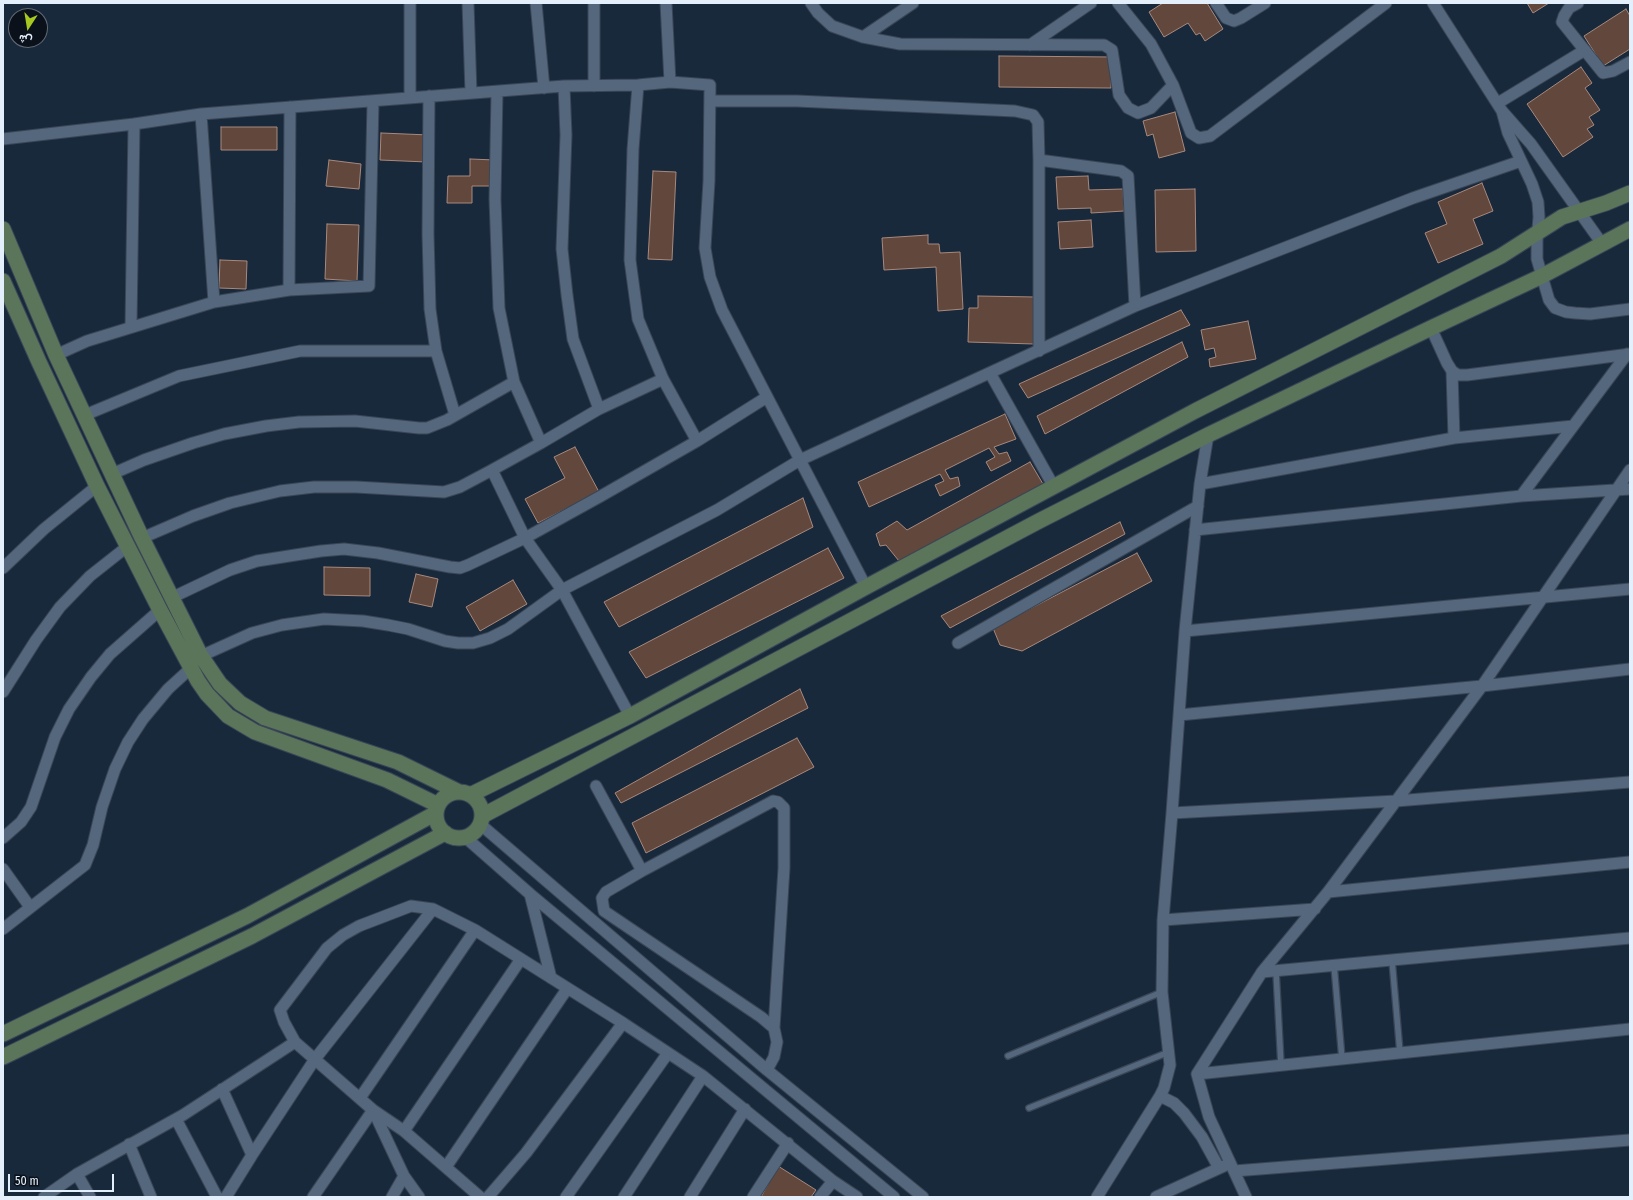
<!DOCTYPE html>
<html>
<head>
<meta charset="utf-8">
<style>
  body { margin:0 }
  #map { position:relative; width:1633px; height:1200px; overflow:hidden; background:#19293c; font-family:"Fira Sans Condensed",Vazirmatn,sans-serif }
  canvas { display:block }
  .frame { position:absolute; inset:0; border:4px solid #e4effc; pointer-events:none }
  .north { position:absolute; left:8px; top:8px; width:40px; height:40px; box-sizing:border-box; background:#0a111a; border:1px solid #616a74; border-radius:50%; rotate:192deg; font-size:11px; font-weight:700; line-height:16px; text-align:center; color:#e4effc }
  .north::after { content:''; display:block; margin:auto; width:14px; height:18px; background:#a7c820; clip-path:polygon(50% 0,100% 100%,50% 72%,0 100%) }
  .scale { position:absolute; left:8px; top:1174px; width:106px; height:18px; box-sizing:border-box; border:2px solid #e4effc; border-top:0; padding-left:5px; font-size:12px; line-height:14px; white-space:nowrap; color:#e4effc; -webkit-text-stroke:3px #0a111a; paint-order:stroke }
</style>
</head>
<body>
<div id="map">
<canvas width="1633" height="1200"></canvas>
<div class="frame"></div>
<div class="north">ش</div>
<div class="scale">50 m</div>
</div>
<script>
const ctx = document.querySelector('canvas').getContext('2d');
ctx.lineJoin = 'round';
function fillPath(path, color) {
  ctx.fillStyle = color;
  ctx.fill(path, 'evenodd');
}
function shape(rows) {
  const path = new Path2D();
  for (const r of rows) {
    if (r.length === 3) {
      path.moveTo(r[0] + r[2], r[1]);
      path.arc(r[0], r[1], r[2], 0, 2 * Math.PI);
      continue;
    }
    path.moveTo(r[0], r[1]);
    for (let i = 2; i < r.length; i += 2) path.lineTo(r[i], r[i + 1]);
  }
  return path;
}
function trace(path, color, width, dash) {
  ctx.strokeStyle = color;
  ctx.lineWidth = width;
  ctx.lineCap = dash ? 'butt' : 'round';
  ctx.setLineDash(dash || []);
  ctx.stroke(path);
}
const building = shape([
  [1163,3,1207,3,1223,29,1205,41,1200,33,1196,35,1188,23,1164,37,1149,12,1163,3],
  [1527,3,1549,3,1533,13,1527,3],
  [1626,9,1630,16,1630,49,1603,66,1584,36,1626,9],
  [999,56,1112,57,1111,88,999,87,999,56],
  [1581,67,1592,83,1585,88,1600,110,1589,117,1594,125,1587,129,1593,137,1563,157,1527,104,1581,67],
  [1175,112,1185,151,1159,158,1153,134,1147,136,1143,121,1175,112],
  [221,127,277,127,277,150,221,150,221,127],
  [381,133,429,135,427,162,380,160,381,133],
  [470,159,495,160,494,186,472,186,472,203,447,203,448,176,470,176,470,159],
  [329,160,361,164,359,189,326,186,329,160],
  [653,171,676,172,672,260,648,259,653,171],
  [1088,176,1089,190,1123,189,1124,211,1091,213,1091,208,1058,209,1056,177,1088,176],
  [1482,183,1493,211,1473,219,1483,244,1438,263,1425,233,1447,224,1438,202,1482,183],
  [1195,189,1196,251,1156,252,1155,190,1195,189],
  [1091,220,1093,247,1060,249,1058,222,1091,220],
  [327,224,359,225,357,281,325,279,327,224],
  [928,235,928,244,939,244,940,253,960,252,963,309,938,311,936,267,884,270,882,238,928,235],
  [220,260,247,261,246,289,219,288,220,260],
  [978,296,1035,297,1034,344,968,342,969,308,978,308,978,296],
  [1181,310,1190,325,1028,398,1019,384,1181,310],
  [1248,321,1256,359,1210,367,1209,359,1216,357,1214,348,1205,350,1201,330,1248,321],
  [1182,342,1188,357,1045,434,1037,416,1182,342],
  [1005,414,1016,439,994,447,999,454,1007,452,1011,461,991,471,986,462,995,457,989,448,945,470,950,479,958,477,960,486,940,496,935,485,944,481,940,474,869,507,858,482,1005,414],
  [575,447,599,492,538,523,525,499,565,478,554,457,575,447],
  [1030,462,1043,484,899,561,886,545,880,546,876,534,897,521,907,530,1030,462],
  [803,498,813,527,619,627,604,602,803,498],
  [1120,522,1125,534,950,628,941,616,1120,522],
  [828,548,844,578,646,678,629,652,828,548],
  [1137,553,1152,581,1022,651,1000,645,993,628,1137,553],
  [324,567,370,568,370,596,324,595,324,567],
  [416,574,438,579,432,607,409,602,416,574],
  [513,580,527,604,480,631,466,607,513,580],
  [800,689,808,708,621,803,615,793,800,689],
  [797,738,814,767,646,853,632,823,797,738],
  [778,1166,816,1190,811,1197,761,1197,778,1166]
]);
fillPath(building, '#62473c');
trace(building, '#a8897d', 1);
const lane = shape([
  [1392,960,1400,1053],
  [1334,965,1342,1059],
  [1276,971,1281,1065],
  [1008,1056,1162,992],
  [1029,1108,1169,1052]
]);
const street = shape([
  [410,3,410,97],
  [468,3,471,93],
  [536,3,544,88],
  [594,3,594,86],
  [666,3,670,82],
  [811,3,818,13,832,26,863,37,900,44,1104,45,1112,50,1119,95,1128,108,1138,113,1151,108,1173,85,1191,133,1199,138,1210,136,1386,3],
  [1118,3,1151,44,1173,85],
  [1216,3,1226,18,1234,21,1241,18,1265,3],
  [1433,3,1502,111,1531,144,1603,245],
  [1578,3,1569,8,1564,16,1562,22,1603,73,1613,71,1630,62],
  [863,37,913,3],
  [1030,45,1091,3],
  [638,85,633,149,630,260,638,319,663,379,697,441],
  [564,86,566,135,562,249,567,295,573,339,599,409],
  [497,92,495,199,499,308,514,382,541,443,599,409,663,379],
  [429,96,428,234,430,309,436,351,455,415],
  [711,101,797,101,1015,111,1033,115,1038,122,1039,160,1039,351],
  [1498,103,1585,50],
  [1502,111,1508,133,1532,184,1538,202,1539,217,1537,241,1537,259,1549,300,1555,308,1566,312,1575,313,1590,314,1630,309],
  [3,139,134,124],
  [1039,160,1121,171,1128,176,1135,306],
  [289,290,290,107],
  [214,302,201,114,564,86,638,85,670,82,710,85,709,181,705,248,710,277,722,310,866,587],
  [131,326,134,124,201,114],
  [1431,328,1447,363,1452,371,1458,375,1467,375,1630,354],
  [56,355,87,341,214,302,289,290,369,286,373,102],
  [1452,371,1454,438],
  [990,373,1054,487],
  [85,415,179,376,300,351,436,351],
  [492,470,541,443],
  [112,474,144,460,193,443,224,434,266,426,299,422,355,421,419,428,427,428,447,420,514,382],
  [1200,484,1454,438,1573,426],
  [1521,496,1627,354],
  [1195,530,1521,496,1630,489],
  [142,538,193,516,230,503,280,491,314,487,356,487,444,492,460,487,492,470,525,538,562,590,630,716],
  [3,568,44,529,97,486],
  [171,598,230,570,257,561,321,551,344,549,378,553,450,567,460,568,468,565,525,538,601,496,697,441,767,397],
  [1185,631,1630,589],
  [958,643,1198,506],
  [201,656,252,633,282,625,324,619,363,621,388,625,408,629,445,641,458,643,473,643,490,638,508,629,562,590,717,510,800,460,1135,306,1413,198,1521,161],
  [3,692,36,640,60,607,90,576,128,546],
  [1179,715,1482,686,1630,669],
  [596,786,642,871],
  [1172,813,1396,801,1630,782],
  [480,824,767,1070,923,1197],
  [465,837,530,894,894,1197],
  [3,838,21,822,31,807,55,737,69,709,91,677,110,654,160,610],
  [3,869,30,907],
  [1328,892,1630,862],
  [530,894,551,978],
  [1163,920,1315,909],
  [3,929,85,865,93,845,102,807,115,769,128,742,143,719,168,689,191,668],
  [1262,972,1630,938],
  [767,1070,774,1057,777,1042,774,1028,784,868,784,808,778,802,773,801,642,871,606,892,602,898,604,911,761,1017,774,1028],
  [1197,1074,1630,1029],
  [222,1089,252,1155],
  [1160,1096,1174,1103,1184,1113,1202,1137,1219,1168],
  [360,1098,475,930],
  [176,1119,217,1197],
  [404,1131,521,959],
  [129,1144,151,1197],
  [446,1167,567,989],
  [1234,1171,1630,1140],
  [77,1174,90,1197],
  [44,1197,77,1174,183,1115,295,1042],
  [226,1197,252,1155,315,1059,433,909],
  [313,1197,373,1110,404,1176,419,1197],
  [392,1197,404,1176],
  [480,1197,404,1131,373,1110,295,1042,284,1022,280,1010,327,948,343,935,359,926,411,906,433,909,475,930,623,1023,703,1076,833,1181,857,1197],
  [488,1197,526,1153,623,1023],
  [566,1197,668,1053],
  [624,1197,703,1076],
  [690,1197,745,1109],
  [753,1197,788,1143],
  [820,1197,833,1181],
  [1097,1197,1160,1096,1164,1088,1170,1065,1162,992,1163,920,1172,813,1185,631,1200,484,1208,435],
  [1156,1197,1224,1166],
  [1246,1197,1209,1117,1197,1074,1262,972,1328,892,1482,686,1630,470]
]);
const secondary = shape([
  [3,229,56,355,142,538,201,656,220,684,240,703,265,718,398,762,459,792],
  [3,281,39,362,97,486,160,610,198,681,207,694,228,716,255,732,387,780,438,805],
  [459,815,23],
  [470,795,630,716,866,587,1195,411,1501,256,1562,217,1606,203,1630,193],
  [482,816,1039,521,1208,435,1431,328,1542,276,1630,229],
  [3,1034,247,916,436,813],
  [3,1057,252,936,445,833]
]);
trace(lane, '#3a4656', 8);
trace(street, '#3a4656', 13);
trace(secondary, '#3a4656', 17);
trace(lane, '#55677d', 5.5);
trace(street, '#55677d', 11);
trace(secondary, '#5b755b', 15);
</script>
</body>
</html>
